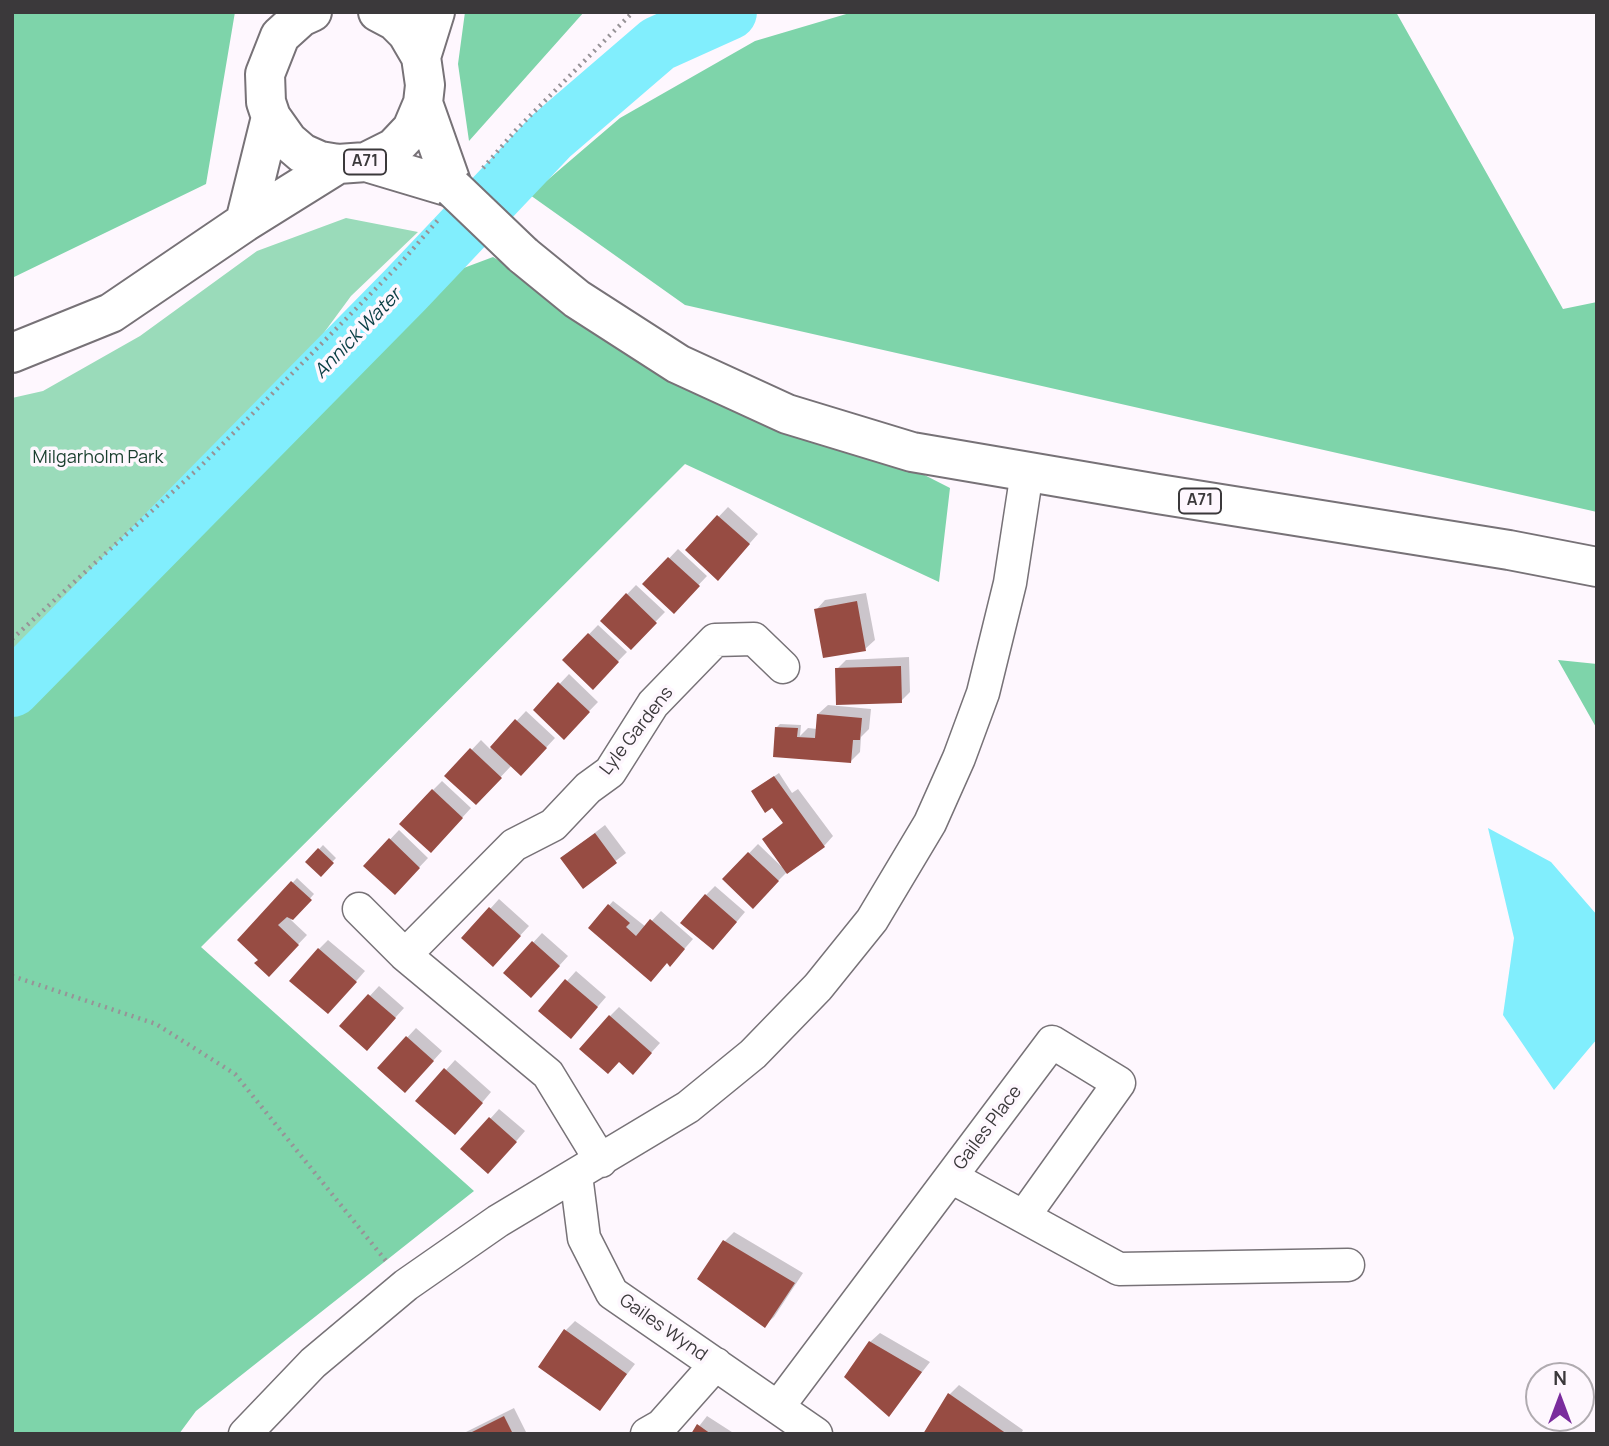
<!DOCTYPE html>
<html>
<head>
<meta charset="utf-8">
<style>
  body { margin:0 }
  #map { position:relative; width:1609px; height:1446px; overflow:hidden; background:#fef7fe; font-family:Manrope,sans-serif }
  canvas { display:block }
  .frame { position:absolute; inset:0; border:14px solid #3b393b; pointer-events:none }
  .north { position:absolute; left:1525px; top:1362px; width:70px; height:70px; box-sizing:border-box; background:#fef7fe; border:2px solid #b0abb0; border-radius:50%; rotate:0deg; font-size:19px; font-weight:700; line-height:28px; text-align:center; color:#3b393b }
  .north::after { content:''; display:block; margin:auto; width:24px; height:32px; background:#7a2c9d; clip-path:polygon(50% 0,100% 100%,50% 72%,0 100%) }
</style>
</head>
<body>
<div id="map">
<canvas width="1609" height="1446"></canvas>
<div class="frame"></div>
<div class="north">N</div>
</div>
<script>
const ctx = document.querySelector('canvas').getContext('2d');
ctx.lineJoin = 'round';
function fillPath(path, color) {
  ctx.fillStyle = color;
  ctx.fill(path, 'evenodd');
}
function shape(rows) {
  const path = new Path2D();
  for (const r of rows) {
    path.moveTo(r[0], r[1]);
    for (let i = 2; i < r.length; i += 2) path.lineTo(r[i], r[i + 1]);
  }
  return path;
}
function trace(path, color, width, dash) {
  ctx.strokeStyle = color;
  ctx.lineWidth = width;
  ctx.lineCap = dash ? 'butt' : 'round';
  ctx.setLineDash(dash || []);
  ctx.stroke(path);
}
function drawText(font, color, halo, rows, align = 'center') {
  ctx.font = font + ' Manrope,sans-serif';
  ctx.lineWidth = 7;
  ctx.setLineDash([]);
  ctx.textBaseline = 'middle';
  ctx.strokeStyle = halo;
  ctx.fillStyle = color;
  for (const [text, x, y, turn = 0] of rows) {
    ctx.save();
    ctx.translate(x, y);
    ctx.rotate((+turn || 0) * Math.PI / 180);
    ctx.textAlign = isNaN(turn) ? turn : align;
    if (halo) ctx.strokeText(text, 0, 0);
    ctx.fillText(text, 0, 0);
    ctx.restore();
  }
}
fillPath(shape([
  [346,218,418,232,351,296,298,368,254,412,206,473,12,652,12,398,43,391,140,336,257,251]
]), '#9adbba');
fillPath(shape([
  [12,12,235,12,206,184,12,278],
  [465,12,584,12,469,141,458,64],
  [853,12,1396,12,1563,309,1597,302,1597,512,685,305,530,195,620,118,755,41],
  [493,257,678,364,832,428,950,488,939,582,685,464,201,947,474,1191,196,1411,179,1434,12,1434,12,715,156,543,405,290],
  [1558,660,1597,664,1597,729]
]), '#7ed4aa');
fillPath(shape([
  [1488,828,1551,862,1597,915,1597,1039,1554,1090,1503,1015,1514,938]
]), '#81eefd');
fillPath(shape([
  [728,507,758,534,727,569,687,550],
  [678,549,707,576,674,611,645,584],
  [636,585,665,612,631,647,602,620],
  [866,593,875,640,865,649,816,610,825,600],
  [598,625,627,652,593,687,564,660],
  [909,657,910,692,901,701,837,669,846,660],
  [569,674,598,702,564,737,535,710],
  [828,705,871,709,869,729,861,737,860,752,850,762,776,728,780,724,801,725,800,736,808,728,817,729,818,714],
  [526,711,555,738,530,765,512,765,476,803,447,776,481,740,490,749],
  [779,773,792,793,798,789,833,836,824,846,788,871,753,906,724,879,758,844,782,867,764,839,784,822,757,788],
  [442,781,471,808,440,842,433,790],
  [605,825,626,853,583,886,562,858],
  [399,830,428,858,395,893,365,866],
  [323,845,336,858,321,874,307,862],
  [297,878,314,894,291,920,307,935,269,975,261,960,240,939],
  [715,886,745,912,722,939,706,895],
  [499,899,529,926,502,955,490,909],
  [613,901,646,927,661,911,693,939,679,955,590,927],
  [542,933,568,956,540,987,505,973],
  [328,940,365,971,337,1003,319,949],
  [576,971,606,997,580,1027,541,1010],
  [379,986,404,1008,376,1039,342,1026],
  [619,1007,660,1043,642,1063,610,1016],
  [416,1028,442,1051,414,1082,379,1068],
  [455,1060,491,1092,464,1124,446,1070],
  [499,1109,525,1131,498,1162,463,1149],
  [734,1232,803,1273,774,1317,764,1326,699,1279,725,1241],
  [575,1321,635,1364,600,1409,566,1330],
  [880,1333,930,1362,889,1414,870,1342],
  [959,1385,1023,1430,1021,1434,925,1434,950,1394],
  [514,1408,527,1434,462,1434],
  [707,1416,735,1434,693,1434]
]), '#0003');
trace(shape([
  [12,689,405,290,551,136,658,44,729,12]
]), '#81eefd', 56);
fillPath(shape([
  [717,515,750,544,718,581,685,550],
  [668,557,700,586,674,614,642,584],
  [626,593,657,623,631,650,600,621],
  [857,601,866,651,823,658,814,609],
  [588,633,619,662,593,690,562,660],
  [901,666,902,703,836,705,835,668],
  [558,682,590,712,564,740,533,710],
  [817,714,862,718,860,740,853,740,851,763,773,757,775,727,798,728,797,737,815,738],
  [515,719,547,748,521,776,490,747],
  [470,748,502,778,476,805,444,776],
  [774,776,825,847,787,874,762,839,783,823,772,808,765,813,751,791],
  [432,789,463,818,431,853,399,824],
  [595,833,617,863,583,889,560,858],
  [389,838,420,868,395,895,363,866],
  [318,848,334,863,321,877,305,862],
  [748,852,779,881,753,909,722,879],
  [291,881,312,900,293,920,287,917,278,925,299,945,269,977,254,963,258,960,237,940],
  [705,894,737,922,713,950,680,923],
  [608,904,630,923,626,927,636,936,650,919,685,949,670,967,667,963,651,982,588,928],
  [489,907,521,936,493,967,461,938],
  [532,941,560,966,531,998,503,973],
  [318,948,357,982,328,1014,289,981],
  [565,979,598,1007,571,1039,538,1011],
  [368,994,396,1018,367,1051,339,1026],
  [609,1015,652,1053,633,1075,619,1062,608,1074,579,1049],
  [406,1036,434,1061,405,1093,377,1068],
  [444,1068,483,1103,455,1135,415,1101],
  [489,1117,517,1142,488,1174,460,1149],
  [723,1240,795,1283,765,1328,697,1279],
  [564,1329,627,1374,600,1411,538,1367],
  [869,1341,922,1372,889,1417,844,1377],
  [948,1393,1007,1434,923,1434],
  [504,1416,513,1434,468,1434],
  [697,1424,711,1434,691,1434]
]), '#974c43');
const minor = shape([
  [359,909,405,955,548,1074,601,1161],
  [405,955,514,845,553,825,588,788,610,772,653,704,715,640,754,639,783,667],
  [576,1175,584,1238,612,1293,816,1434],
  [951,1177,1119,1269,1348,1265],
  [778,1407,1052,1042,1119,1083,1024,1216],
  [245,1434,313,1363,406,1285,498,1221,688,1107,753,1054,818,987,872,920,930,823,959,758,983,693,1010,583,1027,472],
  [647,1434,661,1426,716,1364]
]);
const major = shape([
  [312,12,301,17,280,36,265,74,266,102,271,117,288,141,302,153,320,161,338,164,366,162,394,148,412,129,423,103,425,85,421,57,407,33,395,21,378,12],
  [421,57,435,12],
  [423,103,453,188],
  [366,162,453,188],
  [245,222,271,117],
  [523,255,577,299,678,364,787,414,912,452,1158,494,1509,550,1597,567],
  [12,353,111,313,245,222,338,164]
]);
trace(minor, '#777277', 35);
trace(major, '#777277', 42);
trace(shape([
  [483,168,516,130,633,12],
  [12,639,201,466,399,265,438,220],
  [12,976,156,1024,235,1074,386,1261]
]), '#979397', 4.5, [2, 5]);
trace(minor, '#fff', 32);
trace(major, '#fff', 38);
const majorBridge = shape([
  [453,188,523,255]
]);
trace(majorBridge, '#777277', 42, []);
trace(majorBridge, '#fff', 38);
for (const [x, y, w] of [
  [365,162,42],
  [1200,501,42]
]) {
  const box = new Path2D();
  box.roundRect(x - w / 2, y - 12.5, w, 25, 5);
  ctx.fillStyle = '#fef7fe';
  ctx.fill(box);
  trace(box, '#3b393b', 2);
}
drawText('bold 16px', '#3b393b', null, [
  ["A71",365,162],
  ["A71",1200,501]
]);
drawText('18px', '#183e2d', '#fef7fe', [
  ["Milgarholm Park",98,458]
]);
drawText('18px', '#3b393b', '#fef7fe', [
  ["Lyle Gardens",637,731,-52],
  ["Gailes Place",988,1128,-53],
  ["Gailes Wynd",663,1328,35]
]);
drawText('italic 19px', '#0a3f45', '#fef7fe', [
  ["Annick Water",358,334,-46]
]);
</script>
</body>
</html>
